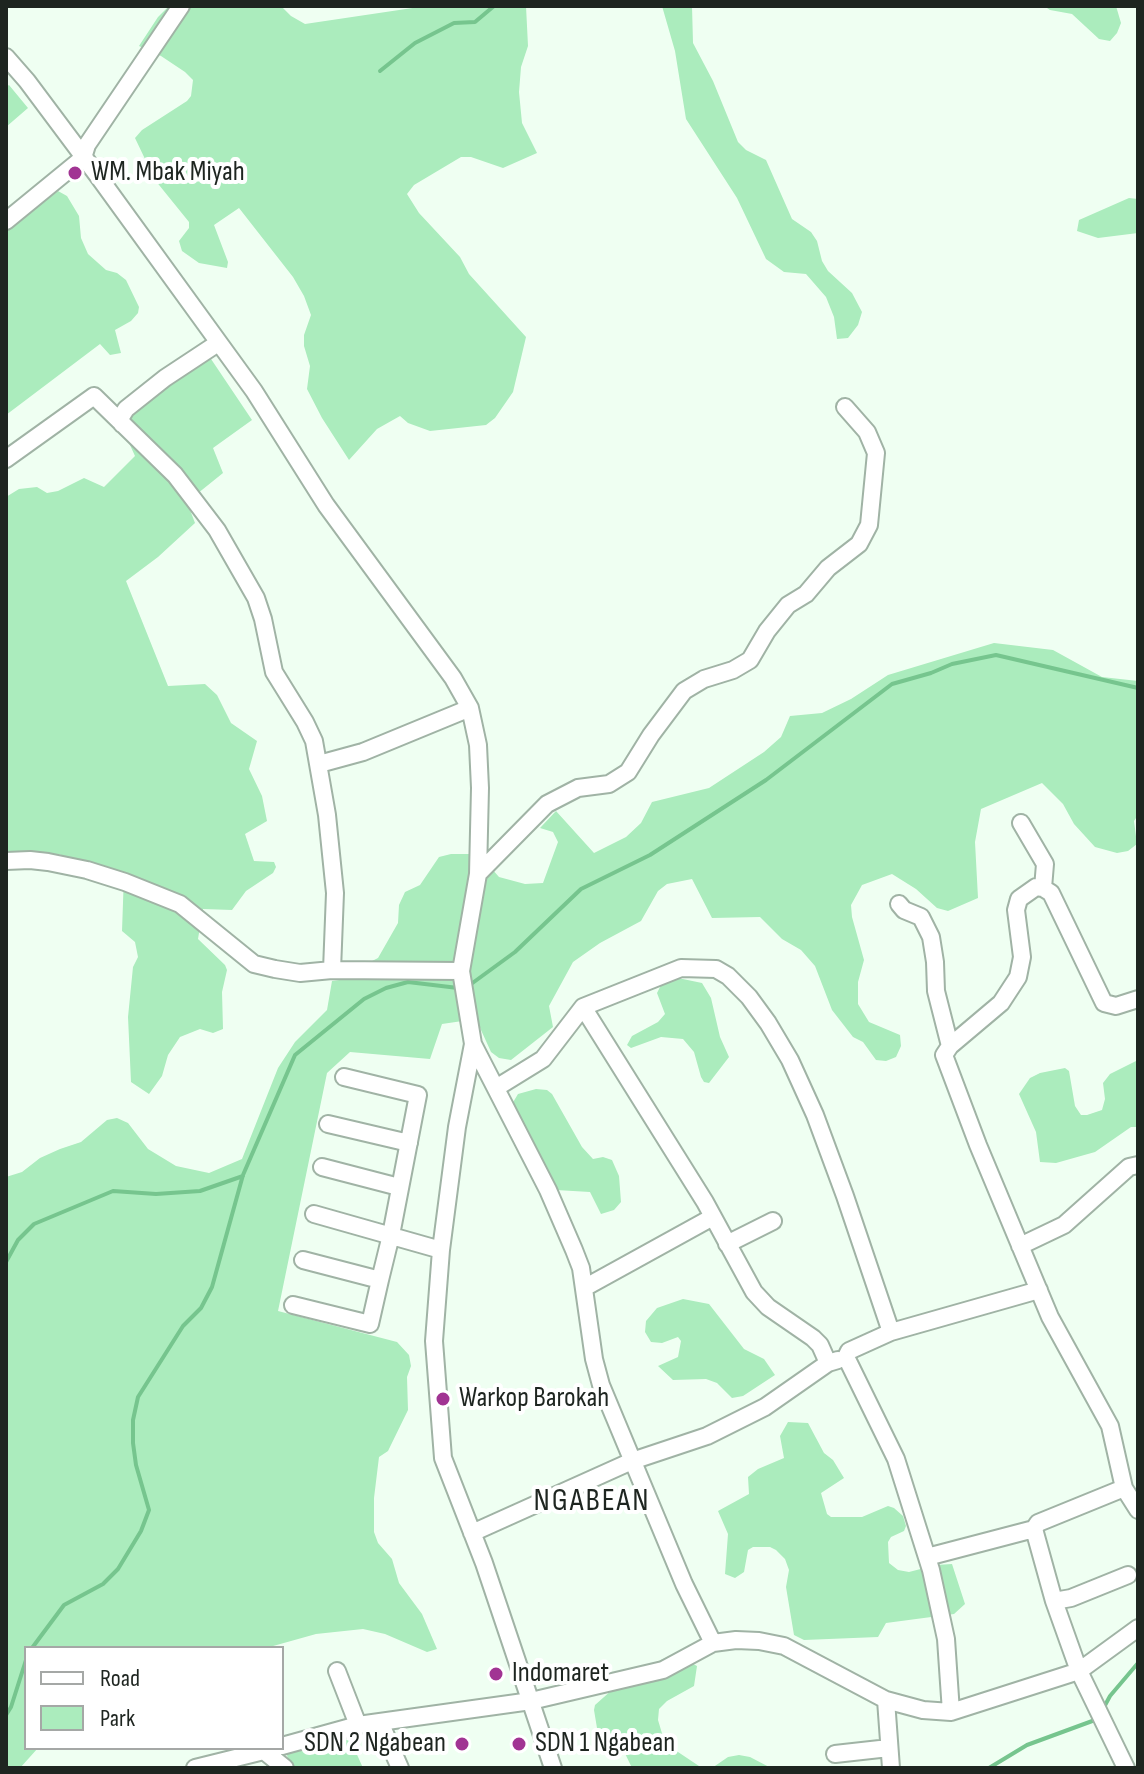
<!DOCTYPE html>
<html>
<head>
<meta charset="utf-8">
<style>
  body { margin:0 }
  #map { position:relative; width:1144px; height:1774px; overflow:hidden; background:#effff2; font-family:"Sofia Sans Condensed",sans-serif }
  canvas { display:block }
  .frame { position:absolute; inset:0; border:8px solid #1e2520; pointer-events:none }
  .legend { position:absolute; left:24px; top:1646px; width:260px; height:104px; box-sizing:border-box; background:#fff; border:2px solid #a5a8a6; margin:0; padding:10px 14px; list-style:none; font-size:24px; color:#1e2520 }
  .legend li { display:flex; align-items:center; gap:16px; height:40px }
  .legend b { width:40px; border:2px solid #a5a8a6 }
</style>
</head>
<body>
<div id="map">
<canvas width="1144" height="1774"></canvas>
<div class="frame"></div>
<ul class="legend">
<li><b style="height:10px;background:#fff"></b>Road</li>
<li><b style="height:22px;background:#abecbd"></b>Park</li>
</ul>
</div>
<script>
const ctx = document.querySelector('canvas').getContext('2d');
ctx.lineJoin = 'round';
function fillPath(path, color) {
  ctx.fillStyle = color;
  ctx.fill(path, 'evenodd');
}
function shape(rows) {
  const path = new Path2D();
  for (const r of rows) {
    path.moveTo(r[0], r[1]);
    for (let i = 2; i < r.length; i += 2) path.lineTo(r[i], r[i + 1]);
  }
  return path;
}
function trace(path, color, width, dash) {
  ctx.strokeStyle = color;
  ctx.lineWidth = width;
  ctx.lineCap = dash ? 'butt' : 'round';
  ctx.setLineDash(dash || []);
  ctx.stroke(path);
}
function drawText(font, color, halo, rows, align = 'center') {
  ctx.font = font + ' "Sofia Sans Condensed",sans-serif';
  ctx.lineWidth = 8;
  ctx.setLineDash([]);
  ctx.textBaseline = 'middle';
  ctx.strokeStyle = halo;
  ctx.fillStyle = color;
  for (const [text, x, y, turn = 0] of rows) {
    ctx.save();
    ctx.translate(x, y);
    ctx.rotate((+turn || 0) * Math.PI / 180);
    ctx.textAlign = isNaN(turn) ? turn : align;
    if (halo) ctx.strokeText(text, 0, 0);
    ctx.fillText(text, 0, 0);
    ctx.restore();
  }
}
fillPath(shape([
  [169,6,281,6,291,16,305,24,426,6,526,6,528,46,521,67,519,92,522,123,537,153,503,168,471,157,461,157,414,185,407,194,419,213,460,257,469,274,526,337,513,392,495,418,486,425,430,431,408,423,400,416,377,429,349,460,322,418,307,389,310,366,304,346,304,335,311,315,304,296,293,277,239,208,214,225,228,262,227,268,199,263,182,251,179,241,189,228,189,222,155,180,135,138,142,130,187,101,191,96,193,80,185,72,161,56,139,46,158,17],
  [662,6,692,6,693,43,713,81,738,142,746,150,766,160,792,219,811,232,817,241,822,261,828,271,852,293,862,312,858,325,848,338,837,339,834,317,826,297,806,274,784,272,766,259,737,198,686,119,675,51],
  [1044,6,1116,6,1121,23,1117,33,1110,41,1099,39,1072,14,1050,10],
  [9,85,28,108,6,127,6,87],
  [58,191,67,196,79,216,81,238,88,254,106,270,117,273,126,280,139,307,138,313,131,321,115,330,121,353,110,355,100,344,6,415,6,206,18,222],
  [1129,198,1138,199,1138,233,1098,238,1077,231,1079,220],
  [209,356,252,420,213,448,223,473,187,502,195,523,158,557,126,581,168,686,205,684,217,695,231,723,257,741,249,769,262,796,267,821,245,834,254,861,274,862,276,867,273,873,246,891,232,910,203,909,198,939,225,965,227,970,222,992,223,1029,213,1033,200,1029,180,1037,168,1055,162,1076,149,1094,131,1082,128,1017,133,967,138,957,135,942,122,931,124,874,58,854,6,853,6,497,19,489,37,487,47,493,58,491,84,478,104,487,135,456,125,434,128,416,158,390],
  [994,643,1053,650,1102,677,1138,681,1138,815,1134,821,1137,844,1128,851,1117,853,1095,847,1074,824,1063,804,1042,783,981,809,975,842,978,898,948,911,937,908,916,889,892,874,862,885,851,905,852,917,864,960,858,982,858,1004,869,1022,900,1035,901,1046,896,1057,886,1061,876,1060,863,1042,853,1037,832,1010,815,966,801,950,782,939,760,917,712,918,692,879,667,884,658,891,641,921,600,943,573,962,549,1006,553,1027,511,1060,499,1058,491,1052,476,1019,442,1024,430,1059,350,1052,327,1073,278,1311,397,1342,409,1355,411,1366,407,1377,408,1410,388,1451,379,1457,374,1498,374,1532,378,1543,392,1559,399,1583,422,1614,437,1649,427,1652,385,1634,363,1629,316,1634,266,1648,26,1648,26,1748,38,1748,20,1768,6,1768,6,1177,22,1172,40,1158,60,1149,81,1142,107,1120,117,1118,128,1123,148,1149,176,1166,209,1173,242,1159,278,1068,295,1042,327,1010,332,981,354,978,364,965,378,958,398,923,399,905,405,892,420,885,439,857,451,854,491,854,492,869,499,877,525,884,543,883,558,842,553,832,540,828,556,811,594,853,626,837,641,823,652,802,709,788,764,752,781,737,790,716,822,713,851,699,888,675],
  [678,978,702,983,711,998,720,1037,729,1057,709,1083,704,1082,701,1077,694,1052,683,1039,661,1037,631,1048,627,1045,632,1036,658,1022,665,1014,657,993,662,983],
  [1138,1060,1138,1127,1131,1127,1095,1152,1056,1163,1040,1162,1036,1132,1019,1094,1030,1078,1040,1073,1065,1068,1069,1071,1075,1106,1081,1115,1087,1115,1102,1110,1105,1099,1103,1083,1110,1074],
  [536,1089,547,1090,552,1094,582,1147,593,1159,603,1157,612,1160,619,1176,621,1202,614,1210,601,1214,590,1192,556,1190,512,1104,518,1094],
  [683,1299,709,1304,744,1349,764,1359,775,1375,743,1396,732,1398,717,1383,706,1379,673,1380,658,1366,678,1357,681,1341,678,1337,662,1343,651,1342,645,1332,646,1321,657,1308],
  [788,1422,808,1423,824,1453,833,1460,844,1478,821,1493,827,1514,831,1517,862,1517,888,1506,894,1508,903,1516,906,1526,904,1531,891,1537,888,1542,889,1563,898,1570,909,1572,936,1565,952,1564,965,1604,954,1614,886,1623,878,1637,804,1640,794,1635,786,1587,789,1570,785,1559,776,1550,770,1547,753,1547,748,1550,744,1572,735,1578,725,1574,728,1534,718,1511,749,1494,748,1477,758,1469,784,1458,780,1436],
  [674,1654,697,1666,694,1686,667,1701,659,1709,658,1720,664,1740,672,1748,702,1768,632,1768,621,1745,599,1740,594,1710,595,1705,630,1674],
  [350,1739,363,1768,294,1768,288,1760,287,1755,296,1749],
  [739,1755,750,1757,771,1768,712,1768,728,1757]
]), '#abecbd');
trace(shape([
  [380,71,415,43,454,23,475,22,494,6],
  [467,987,515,952,581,889,650,855,766,780,892,684,931,673,952,664,996,655,1138,688],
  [6,1262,18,1240,34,1224,113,1191,156,1194,200,1191,243,1176],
  [32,1648,64,1605,103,1584,118,1569,141,1531,149,1510,136,1465,133,1443,133,1420,138,1397,183,1326,201,1308,212,1287,243,1175,295,1055,364,999,386,988,408,982,458,988],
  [1103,1709,1110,1696,1138,1663],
  [6,1715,11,1707,26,1660],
  [989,1768,1027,1745,1095,1720,1098,1716]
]), '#76c58e', 4);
const minor = shape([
  [6,57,27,81,98,176,254,391,326,505,453,678,470,708,478,745,480,788,478,874,461,971,473,1044,457,1127,441,1250,434,1341,443,1458,484,1563,553,1768],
  [6,221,83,158,87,145,181,6],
  [122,424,121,417,126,409,165,378,218,343],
  [6,459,94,396,175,475,217,530,256,598,263,619,274,672,305,722,314,741,327,815,335,893,332,970],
  [319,764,363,752,470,708],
  [1021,823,1045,864,1043,888],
  [6,861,30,860,48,862,87,870,125,882,180,904,254,964,275,969,300,973,332,970,461,971],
  [478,874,547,804,578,788,609,784,628,772,651,735,684,691,704,679,733,670,750,660,767,631,788,605,806,594,828,568,859,544,869,525,876,453,867,432,845,407],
  [899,904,904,910,921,917,931,937,935,962,936,991,950,1046],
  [1138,999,1116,1006,1104,1003,1051,893,1043,888,1036,887,1019,899,1016,910,1022,957,1018,977,1001,1003,950,1046,944,1055,978,1145,1050,1317,1110,1426,1124,1488,1138,1510],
  [583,1007,705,1202,754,1292,768,1307,813,1338,820,1345,828,1363],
  [473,1044,548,1190,574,1250,581,1268,594,1359,601,1385,684,1584,713,1643],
  [496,1088,543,1059,583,1007,681,968,716,969,728,976,749,997,768,1023,790,1060,815,1115,845,1196,891,1332,849,1351,846,1357,896,1459,931,1570,946,1639,951,1712],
  [328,1124,409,1143],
  [322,1167,399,1187],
  [314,1214,441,1250],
  [727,1244,773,1221],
  [1020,1246,1064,1225,1129,1167,1138,1165],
  [303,1260,380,1280,391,1235,418,1095,344,1077],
  [584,1288,711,1218],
  [293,1305,370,1324,380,1280],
  [891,1332,1039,1290],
  [1124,1488,1038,1523,1034,1529,1054,1601,1079,1671,1126,1768],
  [472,1533,632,1461,707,1436,765,1407,828,1363,838,1360],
  [927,1557,1034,1529],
  [1054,1601,1071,1598,1128,1575],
  [337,1671,358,1725],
  [886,1700,891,1768],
  [380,1722,400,1768],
  [282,1746,358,1725,531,1701,663,1670,713,1643,736,1640,759,1641,784,1646,886,1700,923,1710,951,1712,1079,1671,1138,1628],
  [264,1751,285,1768],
  [835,1754,889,1748],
  [195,1768,276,1748]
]);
trace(minor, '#a0b3a5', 20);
trace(minor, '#fff', 16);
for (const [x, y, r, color] of [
  [75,173,8,"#a13493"],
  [443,1399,8,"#a13493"],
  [496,1674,8,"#a13493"],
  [462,1744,8,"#a13493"],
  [519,1744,8,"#a13493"]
]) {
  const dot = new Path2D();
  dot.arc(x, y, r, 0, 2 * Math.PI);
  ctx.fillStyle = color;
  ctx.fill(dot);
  trace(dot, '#fff', 3);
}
drawText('28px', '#1e2520', '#fff', [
  ["WM. Mbak Miyah",91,173],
  ["Warkop Barokah",459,1399],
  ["Indomaret",512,1674],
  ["SDN 2 Ngabean",446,1744,"right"],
  ["SDN 1 Ngabean",535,1744]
], 'left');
ctx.letterSpacing = '2px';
drawText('32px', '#1e2520', '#fff', [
  ["NGABEAN",592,1502]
]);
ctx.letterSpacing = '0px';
</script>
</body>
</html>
